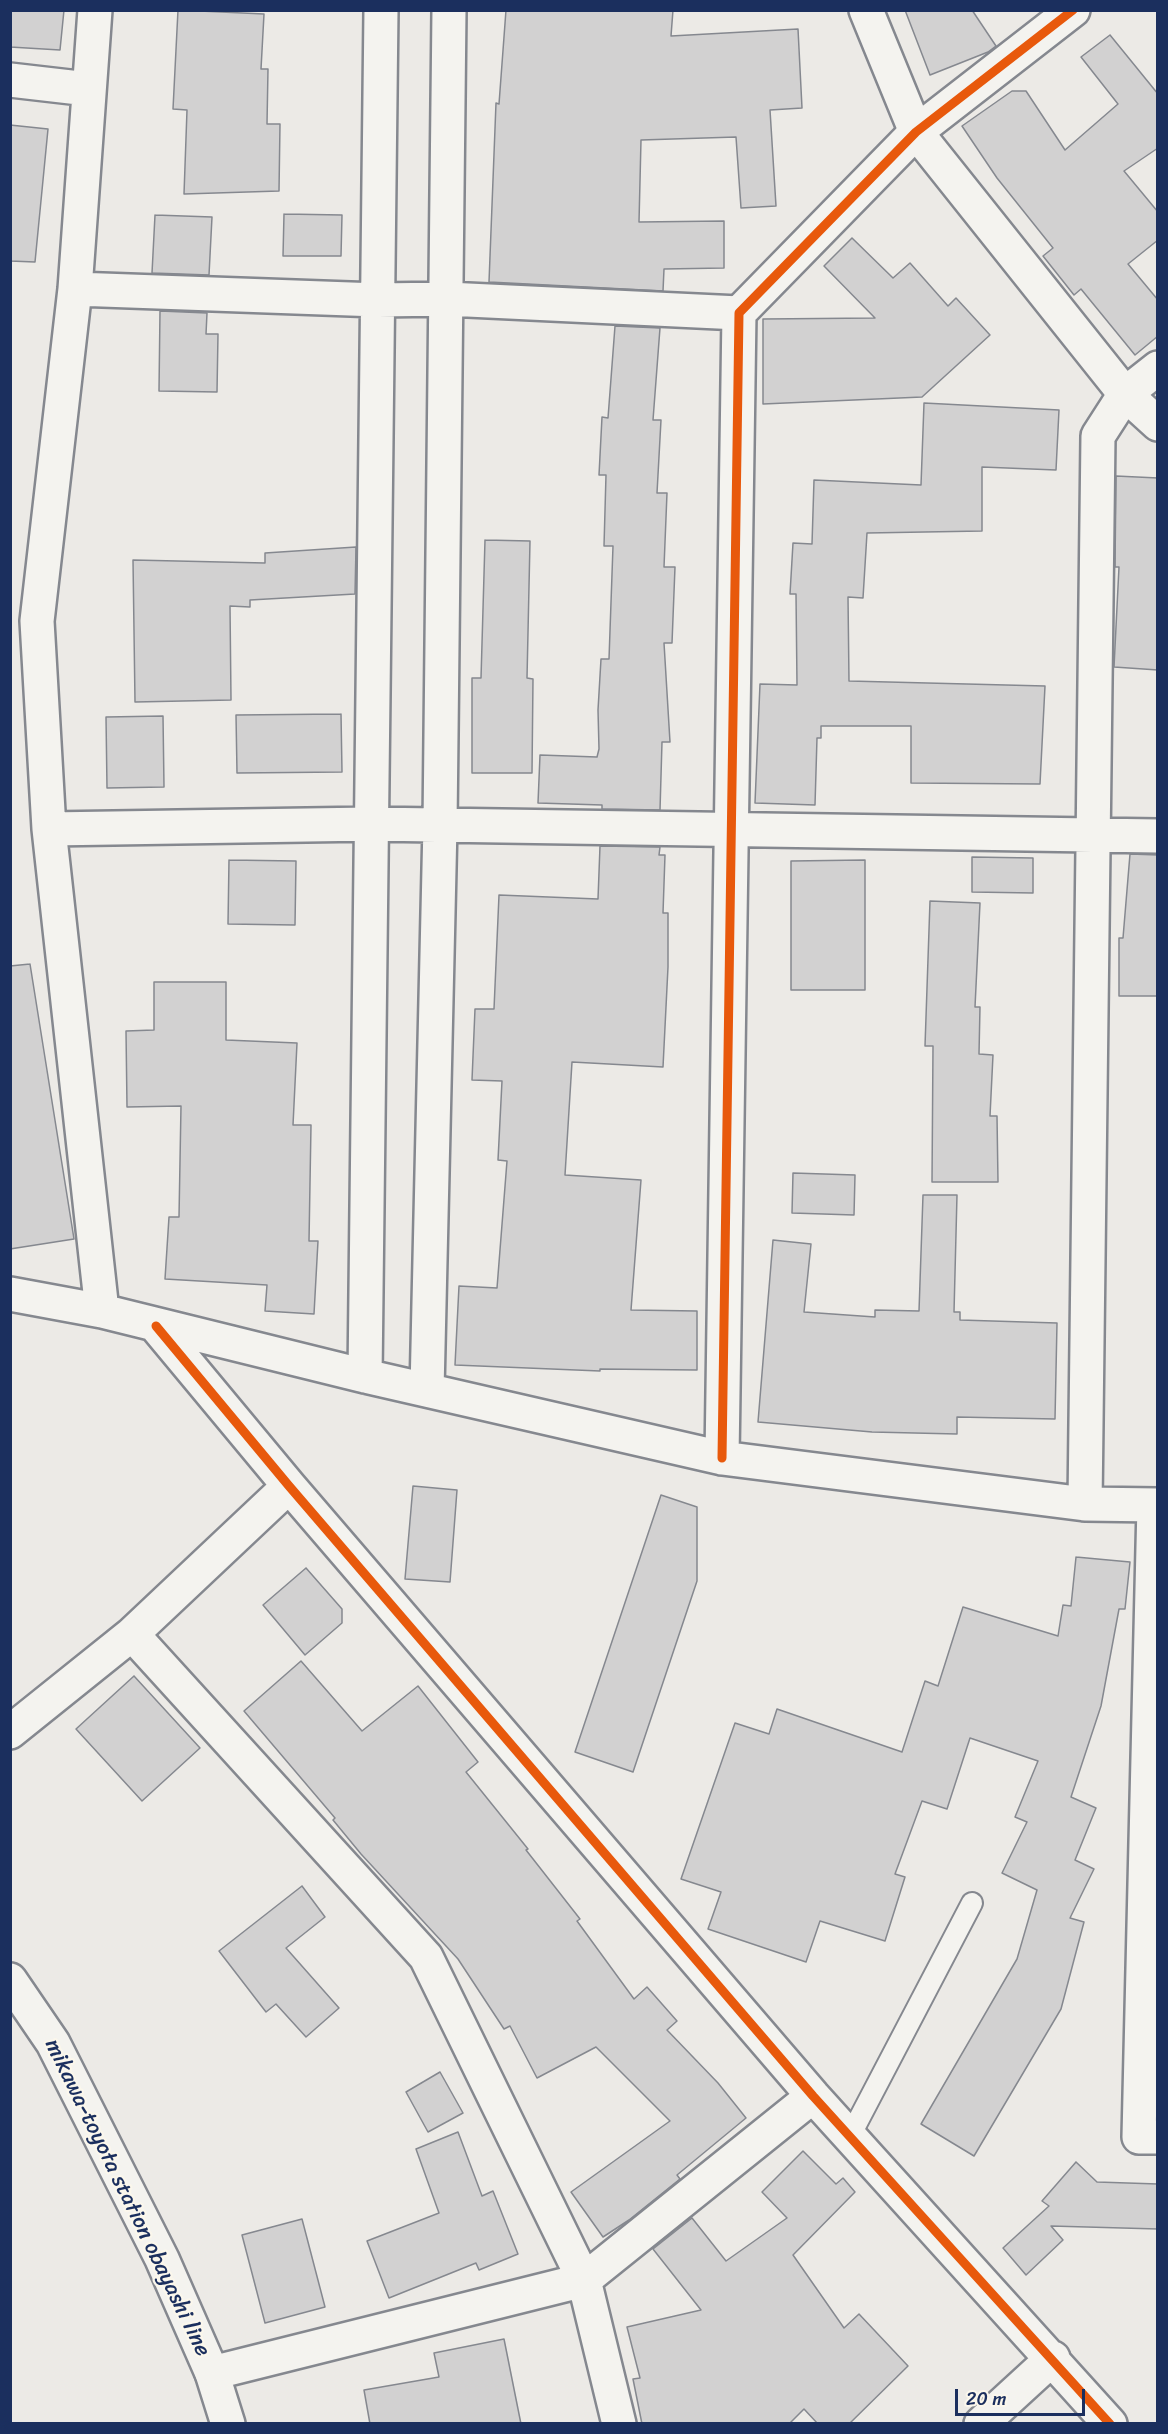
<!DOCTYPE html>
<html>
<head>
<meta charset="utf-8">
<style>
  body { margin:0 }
  #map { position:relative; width:1168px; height:2434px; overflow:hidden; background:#eceae6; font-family:Sriracha,sans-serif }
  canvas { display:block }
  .frame { position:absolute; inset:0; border:12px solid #1b2f5e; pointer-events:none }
  .scale { position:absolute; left:955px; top:2389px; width:130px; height:27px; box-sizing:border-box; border:3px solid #1b2f5e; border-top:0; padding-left:8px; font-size:18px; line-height:21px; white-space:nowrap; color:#1b2f5e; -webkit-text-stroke:4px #fbf7ec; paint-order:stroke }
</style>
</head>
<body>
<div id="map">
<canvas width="1168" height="2434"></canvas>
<div class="frame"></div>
<div class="scale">20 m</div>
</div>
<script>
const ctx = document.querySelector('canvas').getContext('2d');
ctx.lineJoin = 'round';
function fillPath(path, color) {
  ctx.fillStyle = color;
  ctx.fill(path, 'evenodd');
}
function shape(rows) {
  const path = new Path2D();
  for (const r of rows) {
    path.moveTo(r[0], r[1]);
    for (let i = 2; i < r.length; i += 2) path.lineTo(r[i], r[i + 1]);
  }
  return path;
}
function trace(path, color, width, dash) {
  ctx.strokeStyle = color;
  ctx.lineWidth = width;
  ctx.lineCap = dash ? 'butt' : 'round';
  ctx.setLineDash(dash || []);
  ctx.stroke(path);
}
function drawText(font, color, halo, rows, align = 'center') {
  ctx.font = font + ' Sriracha,sans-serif';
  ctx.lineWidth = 4.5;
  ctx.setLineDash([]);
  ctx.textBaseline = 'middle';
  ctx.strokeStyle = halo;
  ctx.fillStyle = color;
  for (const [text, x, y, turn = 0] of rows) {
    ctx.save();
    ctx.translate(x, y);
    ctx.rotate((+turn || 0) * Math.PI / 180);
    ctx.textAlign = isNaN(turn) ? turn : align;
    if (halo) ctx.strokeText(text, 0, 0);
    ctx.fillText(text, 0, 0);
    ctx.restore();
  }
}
const building = shape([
  [10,10,64,10,60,50,10,47,10,10],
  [178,10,264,14,261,69,268,69,267,124,280,124,279,191,184,194,187,110,173,109,178,10],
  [506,10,673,10,671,36,798,29,802,108,770,110,776,206,741,208,736,137,641,140,639,222,724,221,724,268,664,269,663,291,489,282,496,103,499,104,506,10],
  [905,10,972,10,996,46,988,52,930,75,905,10],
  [1110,35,1158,94,1158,148,1124,171,1158,212,1158,240,1128,264,1158,300,1158,336,1135,355,1081,289,1074,295,1043,256,1053,248,997,178,962,126,1012,91,1026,91,1065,150,1118,104,1081,57,1110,35],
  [10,125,48,129,35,262,10,261,10,125],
  [284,214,342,215,341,256,283,256,284,214],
  [155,215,212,217,209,275,152,273,155,215],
  [852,238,893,278,910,263,948,306,956,298,990,335,922,397,763,404,763,319,875,318,824,266,852,238],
  [160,311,207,313,206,334,218,334,217,392,159,391,160,311],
  [615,326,660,328,653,420,661,420,657,493,667,493,664,567,675,567,672,643,664,643,670,742,662,742,660,810,602,809,602,805,538,803,540,755,597,757,599,749,598,710,601,659,609,659,613,546,604,546,606,475,599,475,602,417,608,418,615,326],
  [924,403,1059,410,1056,470,982,467,982,531,867,533,863,598,848,597,849,681,1045,686,1040,784,911,783,911,726,821,726,821,738,817,738,815,805,755,803,760,684,797,685,796,594,790,594,793,543,812,544,814,480,921,485,924,403],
  [1116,476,1158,478,1158,670,1114,667,1119,567,1115,567,1116,476],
  [485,540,530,541,527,678,533,679,532,773,472,773,472,678,481,678,485,540],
  [356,547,355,594,250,600,250,607,230,606,231,700,135,702,133,560,265,563,265,553,356,547],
  [341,714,342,772,237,773,236,715,341,714],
  [163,716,164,787,107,788,106,717,163,716],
  [600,846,660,847,659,855,665,855,663,913,668,913,668,967,663,1067,572,1062,565,1175,641,1180,631,1310,697,1311,697,1370,600,1369,600,1371,455,1365,459,1286,497,1288,507,1161,498,1160,502,1081,472,1080,475,1009,494,1009,499,895,598,899,600,846],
  [1130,854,1158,855,1158,996,1119,996,1119,938,1123,938,1130,854],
  [972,857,1033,858,1033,893,972,892,972,857],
  [229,860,296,861,295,925,228,924,229,860],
  [865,860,865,990,791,990,791,861,865,860],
  [930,901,980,903,975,1007,980,1007,979,1054,993,1055,990,1116,997,1116,998,1182,932,1182,933,1046,925,1046,930,901],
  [30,964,74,1239,10,1249,10,966,30,964],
  [154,982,226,982,226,1040,297,1043,293,1125,311,1125,309,1241,318,1241,314,1314,265,1311,267,1285,165,1279,169,1217,179,1217,181,1106,127,1107,126,1031,154,1030,154,982],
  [793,1173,855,1175,854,1215,792,1213,793,1173],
  [923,1195,957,1195,954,1312,960,1312,960,1320,1057,1323,1055,1419,957,1417,957,1434,872,1432,758,1422,773,1240,811,1244,804,1312,875,1317,875,1310,919,1311,923,1195],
  [413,1486,457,1490,450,1582,405,1579,413,1486],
  [661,1495,697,1507,697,1581,633,1772,575,1752,661,1495],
  [1076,1557,1130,1562,1125,1609,1119,1609,1101,1706,1071,1797,1096,1808,1075,1860,1094,1869,1070,1918,1084,1922,1061,2009,974,2156,921,2124,1017,1959,1037,1890,1002,1873,1027,1822,1015,1817,1038,1761,970,1738,947,1809,922,1801,895,1874,905,1877,885,1941,820,1921,806,1962,708,1929,721,1892,681,1879,735,1723,769,1734,777,1709,902,1752,925,1681,938,1686,963,1607,1058,1636,1063,1605,1071,1606,1076,1557],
  [306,1568,342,1609,342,1623,305,1655,263,1605,306,1568],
  [301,1661,362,1731,418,1686,478,1762,466,1772,528,1849,526,1850,580,1919,577,1921,634,1999,647,1987,677,2021,667,2030,718,2083,746,2118,677,2175,680,2179,629,2220,603,2237,571,2192,670,2121,596,2047,537,2078,510,2026,504,2029,458,1959,361,1854,333,1820,335,1818,244,1711,301,1661],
  [134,1676,200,1748,142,1801,76,1729,134,1676],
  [302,1886,325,1917,286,1948,339,2008,306,2037,276,2004,266,2012,219,1951,302,1886],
  [440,2072,463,2113,428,2132,406,2092,440,2072],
  [458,2132,482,2196,493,2191,518,2254,479,2270,476,2263,389,2298,367,2241,439,2213,416,2149,458,2132],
  [803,2151,836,2184,843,2178,855,2192,793,2255,844,2328,859,2314,908,2366,849,2424,818,2424,804,2409,789,2424,642,2424,633,2379,640,2378,627,2327,701,2310,653,2249,692,2218,726,2261,787,2218,762,2192,803,2151],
  [1076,2162,1097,2182,1158,2184,1158,2229,1051,2226,1063,2240,1026,2275,1003,2248,1049,2206,1042,2201,1076,2162],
  [302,2219,325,2307,265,2323,242,2235,302,2219],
  [504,2339,521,2424,370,2424,364,2390,439,2377,434,2353,504,2339]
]);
fillPath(building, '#d2d1d1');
trace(building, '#85888f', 1.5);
const service = shape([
  [849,2138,972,1903]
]);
const minor = shape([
  [95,10,75,289,37,621,49,829,102,1311],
  [10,80,88,89],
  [75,289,378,300,447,299,739,313],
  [49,829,371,824,1158,836],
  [10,1294,102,1311,365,1376,722,1458,1085,1504,1158,1505],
  [156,1326,289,1486,813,2096,1110,2424],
  [365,1376,381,10],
  [427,1390,440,825,449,10],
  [722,1458,739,313,916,132,1073,10],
  [1085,1504,1098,436,1125,394,1158,368],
  [1154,1505,1139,2137,1158,2137],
  [132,1634,426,1957,584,2280,619,2424],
  [10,1732,132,1634,289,1486],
  [212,2373,584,2280,813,2096],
  [981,2424,1053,2358]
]);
const tertiary = shape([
  [866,10,916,132,1125,394,1158,424]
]);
const secondary = shape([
  [10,1980,53,2043,162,2259,212,2373,228,2424]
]);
trace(service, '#85888f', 24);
trace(minor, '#85888f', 38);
trace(tertiary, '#85888f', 38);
trace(secondary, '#85888f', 38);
trace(service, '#f4f3ef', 20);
trace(minor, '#f4f3ef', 33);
trace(tertiary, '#f4f3ef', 33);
trace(secondary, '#f4f3ef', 33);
trace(shape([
  [156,1326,289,1486,813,2096,1110,2424],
  [722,1458,739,313,916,132,1073,10]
]), '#e8590c', 9);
drawText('22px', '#1b2f5e', '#fbf7ec', [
  ["mikawa-toyota station obayashi line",127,2198,64]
]);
</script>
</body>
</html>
